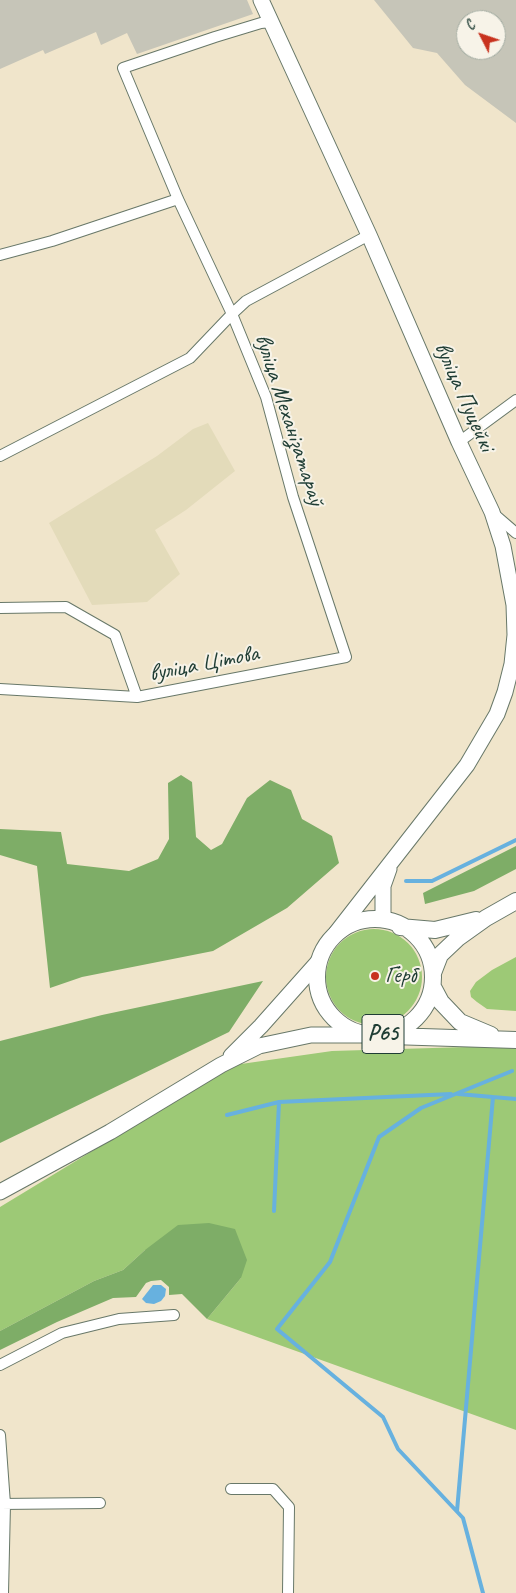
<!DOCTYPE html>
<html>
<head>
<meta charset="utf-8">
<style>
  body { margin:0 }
  #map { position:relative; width:516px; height:1593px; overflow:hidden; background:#f0e5cb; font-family:Caveat,sans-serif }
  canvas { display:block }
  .north { position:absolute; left:456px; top:10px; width:50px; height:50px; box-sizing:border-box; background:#f7f3e8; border:1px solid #a1aaa0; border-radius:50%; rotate:311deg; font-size:14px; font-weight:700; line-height:20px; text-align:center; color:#1f3d34 }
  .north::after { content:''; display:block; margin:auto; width:18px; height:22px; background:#c8321e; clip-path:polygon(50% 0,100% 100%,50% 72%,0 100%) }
</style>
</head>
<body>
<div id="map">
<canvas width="516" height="1593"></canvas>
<div class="north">С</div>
</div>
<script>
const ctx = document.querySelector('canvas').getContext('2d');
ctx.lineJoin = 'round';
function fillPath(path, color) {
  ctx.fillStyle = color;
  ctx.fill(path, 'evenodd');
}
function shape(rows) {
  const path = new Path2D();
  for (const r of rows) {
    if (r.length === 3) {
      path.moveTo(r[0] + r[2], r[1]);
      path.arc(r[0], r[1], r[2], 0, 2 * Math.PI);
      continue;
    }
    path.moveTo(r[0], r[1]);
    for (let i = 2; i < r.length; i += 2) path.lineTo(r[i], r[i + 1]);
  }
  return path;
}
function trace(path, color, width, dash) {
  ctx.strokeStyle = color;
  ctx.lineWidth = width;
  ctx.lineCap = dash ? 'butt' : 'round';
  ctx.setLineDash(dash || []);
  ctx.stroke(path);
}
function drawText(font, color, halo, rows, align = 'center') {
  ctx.font = font + ' Caveat,sans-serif';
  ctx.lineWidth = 4;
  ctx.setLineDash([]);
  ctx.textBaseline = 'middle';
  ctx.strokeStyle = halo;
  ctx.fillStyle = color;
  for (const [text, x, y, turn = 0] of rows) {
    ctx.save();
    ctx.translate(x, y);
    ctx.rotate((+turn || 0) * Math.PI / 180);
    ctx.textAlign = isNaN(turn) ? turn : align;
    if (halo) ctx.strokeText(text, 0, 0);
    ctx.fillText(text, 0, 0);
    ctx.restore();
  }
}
fillPath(shape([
  [208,423,235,471,186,510,155,530,180,574,147,602,92,605,49,523,157,456,193,429]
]), '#e3dbba');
fillPath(shape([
  [0,0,247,0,253,14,137,54,127,33,101,45,96,32,45,54,43,50,0,69],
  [374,0,516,0,516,123,465,85,437,53,413,48],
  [466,20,496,20,496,50,466,50]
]), '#c6c5b8');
fillPath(shape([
  [374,977,48],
  [516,957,516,1011,487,1009,477,1002,471,997,470,991,476,982,492,970],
  [500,1046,516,1049,516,1430,207,1319,241,1278,145,1250,123,1270,94,1281,0,1331,0,1207,234,1065,332,1051]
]), '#9dc976');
fillPath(shape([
  [181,775,192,782,196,837,211,850,222,844,247,798,270,780,291,790,302,819,332,836,339,863,287,908,213,951,82,977,50,988,37,866,0,855,0,829,61,832,67,864,129,871,158,859,169,839,168,783],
  [516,846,516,869,474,891,425,904,423,893],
  [263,981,229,1032,0,1143,0,1041,102,1015],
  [209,1223,235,1229,247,1260,241,1278,207,1319,182,1294,169,1295,169,1287,161,1280,151,1281,146,1283,136,1297,113,1298,57,1322,0,1350,0,1331,94,1281,123,1270,145,1250,178,1225]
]), '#7ead67');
fillPath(shape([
  [153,1285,161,1285,166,1289,165,1296,161,1301,154,1304,146,1303,142,1299]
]), '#67b1df');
trace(shape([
  [406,881,432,881,516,840],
  [458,1094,516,1099],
  [279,1102,451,1094],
  [227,1115,279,1102,274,1211],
  [457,1511,493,1097],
  [483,1593,463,1518,398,1449,383,1417,277,1329,330,1262,379,1137,421,1108,512,1071]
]), '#67b1df', 4);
const street = shape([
  [271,22,261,23,215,37,123,68,178,199,232,314,246,301,369,235],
  [0,255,52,241,178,199],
  [459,442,516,400],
  [0,456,190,358,232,314,266,397,293,497,346,657,137,697,115,635,66,607,0,608],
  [494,514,516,533],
  [0,689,137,697],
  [0,1365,62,1333,119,1319,174,1315],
  [0,1435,5,1504,3,1593],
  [231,1489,273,1489,289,1507,288,1593],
  [0,1504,100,1503]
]);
const secondary = shape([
  [261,0,369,235,459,442,492,512,503,546,514,605,515,635,512,664,505,692,497,714,467,765,336,933],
  [383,919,383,886,389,869],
  [231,1056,261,1026,318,962],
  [0,1192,110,1132,221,1065,259,1046,311,1035,365,1035]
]);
const primary = shape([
  [375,977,58],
  [400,927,435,930,476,920],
  [433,973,440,955,458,938,486,918,516,901],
  [433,987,441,1002,460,1022,491,1035],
  [391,1036,516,1040]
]);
trace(street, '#687869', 12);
trace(secondary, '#687869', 17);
trace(primary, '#687869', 18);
trace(street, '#fff', 10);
trace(secondary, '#fff', 15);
trace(primary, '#fff', 16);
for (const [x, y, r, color] of [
  [375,976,5,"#c8321e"]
]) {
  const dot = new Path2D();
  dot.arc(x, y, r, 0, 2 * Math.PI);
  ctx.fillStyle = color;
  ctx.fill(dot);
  trace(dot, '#f7f3e8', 2);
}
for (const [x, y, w] of [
  [383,1034,42]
]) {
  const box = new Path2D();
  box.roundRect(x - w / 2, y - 19.5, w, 39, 4);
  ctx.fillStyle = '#f7f3e8';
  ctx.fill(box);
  trace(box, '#1f3d34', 1);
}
drawText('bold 22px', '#1f3d34', null, [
  ["Р65",383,1034]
]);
drawText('24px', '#1f3d34', '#f7f3e8', [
  ["вуліца Пуцейкі",464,397,66],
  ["вуліца Механізатараў",289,420,72],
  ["вуліца Цітова",204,664,-11]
]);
drawText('24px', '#1f3d34', '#f7f3e8', [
  ["Герб",385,976]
], 'left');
</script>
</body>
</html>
